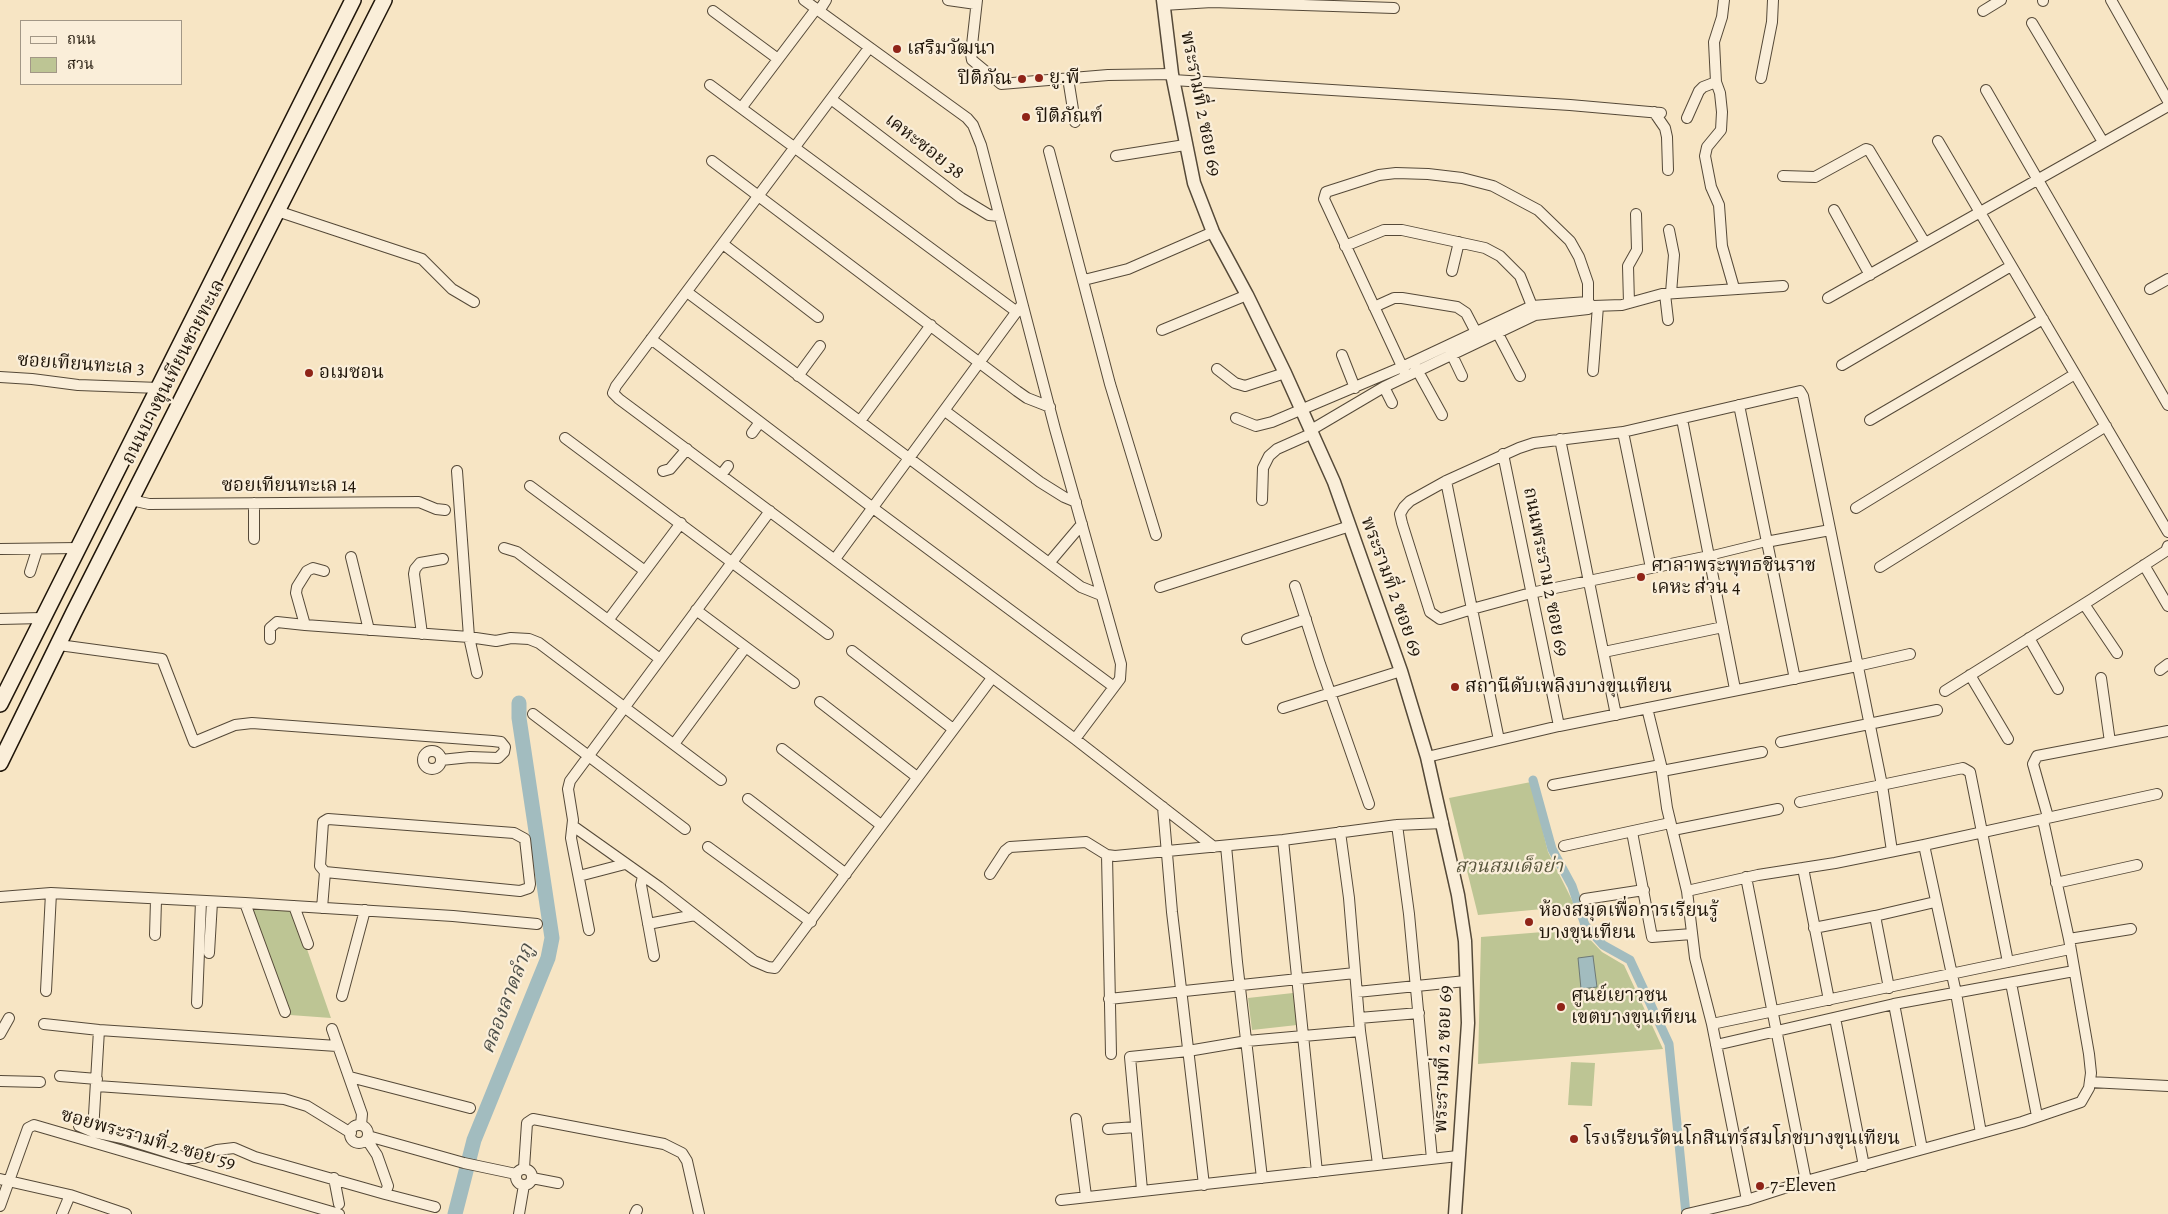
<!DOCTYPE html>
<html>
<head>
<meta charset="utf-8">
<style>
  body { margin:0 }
  #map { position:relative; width:2168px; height:1214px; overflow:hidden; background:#f7e5c4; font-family:Alegreya,"Noto Serif Thai",serif }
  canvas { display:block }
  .legend { position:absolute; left:20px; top:20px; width:162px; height:65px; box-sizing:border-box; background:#faeed9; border:1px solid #a29786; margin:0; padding:6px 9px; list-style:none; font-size:15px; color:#1f1509 }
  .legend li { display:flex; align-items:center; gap:10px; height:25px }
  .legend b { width:25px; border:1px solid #a29786 }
</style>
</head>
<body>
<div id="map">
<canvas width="2168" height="1214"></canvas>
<ul class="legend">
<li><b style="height:6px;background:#faeed9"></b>ถนน</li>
<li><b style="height:14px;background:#bdc594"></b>สวน</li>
</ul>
</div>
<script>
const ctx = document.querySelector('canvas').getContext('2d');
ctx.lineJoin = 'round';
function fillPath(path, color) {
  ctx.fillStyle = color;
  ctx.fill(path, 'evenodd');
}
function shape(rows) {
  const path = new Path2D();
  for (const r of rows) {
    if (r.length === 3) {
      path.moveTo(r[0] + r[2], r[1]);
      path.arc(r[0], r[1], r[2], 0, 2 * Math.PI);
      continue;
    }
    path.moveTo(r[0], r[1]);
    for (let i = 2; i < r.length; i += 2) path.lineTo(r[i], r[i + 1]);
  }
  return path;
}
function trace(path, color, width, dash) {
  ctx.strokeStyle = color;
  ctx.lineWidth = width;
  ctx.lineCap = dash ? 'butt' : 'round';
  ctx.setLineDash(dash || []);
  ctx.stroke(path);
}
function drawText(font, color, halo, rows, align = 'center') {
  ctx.font = font + ' Alegreya,"Noto Serif Thai",serif';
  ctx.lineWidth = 4.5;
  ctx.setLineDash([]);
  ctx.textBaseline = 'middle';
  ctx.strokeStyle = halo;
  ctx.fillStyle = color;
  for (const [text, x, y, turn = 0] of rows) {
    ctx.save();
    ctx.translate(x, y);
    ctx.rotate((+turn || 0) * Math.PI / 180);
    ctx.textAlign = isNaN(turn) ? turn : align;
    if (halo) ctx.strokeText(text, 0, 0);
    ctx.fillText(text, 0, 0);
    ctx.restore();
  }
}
fillPath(shape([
  [1531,782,1548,852,1575,906,1478,915,1449,798],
  [251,907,293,909,331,1018,290,1015],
  [1580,929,1602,952,1624,965,1663,1049,1478,1064,1481,937],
  [1293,993,1297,1025,1252,1030,1248,998],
  [1571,1062,1595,1063,1592,1106,1568,1105]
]), '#bdc594');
const water = shape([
  [1593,956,1597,987,1581,989,1578,958,1593,956]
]);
fillPath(water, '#a2bcbf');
trace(water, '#6e7976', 1);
trace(shape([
  [1533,780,1552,849,1572,886,1585,925,1603,945,1630,960,1669,1044,1686,1214]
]), '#a2bcbf', 9);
trace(shape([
  [455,1214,474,1140,548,958,552,938,519,718,519,703]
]), '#a2bcbf', 15);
const pedestrian = shape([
  [1709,556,1766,542]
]);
const minor = shape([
  [804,0,967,118,973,125,981,145,1055,429,1121,664,1120,679,1075,739],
  [948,0,976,4],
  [977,0,971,54,972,60,1001,84,1108,75,1172,74],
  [1724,0,1722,17,1714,42,1716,82,1720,93,1722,112,1721,130,1707,147,1705,156,1711,187,1719,205,1722,246,1734,288],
  [2043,0,2043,1],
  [2111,0,2168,101],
  [1163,5,1212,2,1394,8],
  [713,11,778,59],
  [819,11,826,0],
  [1983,11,2001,0],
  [2032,23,2103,142],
  [869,48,616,386,613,393,619,399,1075,739,1214,847],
  [1068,78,1075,122],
  [1761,78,1772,22,1773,0],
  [1173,80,1570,105,1661,113],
  [710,85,1017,312],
  [1986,90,2168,405],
  [831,99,961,198,989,215,999,216],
  [742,107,816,9],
  [1654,112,1665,128,1667,137,1668,170],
  [1687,118,1699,91,1703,87,1716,82],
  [1938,141,2168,532],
  [1049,151,1110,384,1156,535],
  [1116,156,1185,145],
  [712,161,1017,391,1027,398,1050,407],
  [1783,176,1815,177,1866,149,1869,150,1925,243],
  [1834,210,1870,275],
  [277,211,422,259,452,289,474,302],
  [1669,230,1674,255,1671,293],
  [723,244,818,317],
  [1345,246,1384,230,1402,230,1485,248,1500,256,1520,276,1534,311],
  [1452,271,1459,242],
  [1084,280,1128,269,1213,232],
  [2150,289,2168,279],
  [687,292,1081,587,1101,595],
  [1665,294,1668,320],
  [1828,298,2168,106],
  [1629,303,1628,266,1637,250,1636,214],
  [1374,307,1394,298,1402,298,1457,307,1466,313,1478,336],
  [1162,330,1247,295],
  [1497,332,1520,376],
  [651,339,873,508,1114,687],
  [1451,353,1462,376],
  [1342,355,1355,388],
  [1842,365,2011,266],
  [1415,366,1442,415],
  [1217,369,1235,383,1245,386,1285,373],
  [1593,371,1598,306],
  [1406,375,1324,199,1326,192,1379,175,1396,173,1428,174,1462,178,1493,186,1538,210,1570,241,1579,257,1588,283,1588,309],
  [798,376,820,346],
  [0,377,32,379,78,385,159,388],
  [1384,387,1392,403],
  [1739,405,1795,679],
  [945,411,1040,482,1064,497,1076,502],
  [1236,418,1256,426,1272,422,1402,367,1532,306,1588,302,1590,304],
  [1682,419,1735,689],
  [1870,420,2043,319],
  [860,421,931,325],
  [1311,430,1384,387,1535,315,1588,309,1593,306,1622,305,1662,294,1783,286],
  [1623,432,1651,568],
  [752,433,760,422],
  [565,438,828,634],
  [1560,439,1616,715],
  [1503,454,1559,726],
  [457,471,469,637,477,673],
  [663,471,670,469,687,449],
  [721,475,728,466],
  [1446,481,1472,609,1531,593,1709,556],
  [530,486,645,571],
  [131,500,149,504,419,502,436,509,445,510],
  [1262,500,1263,468,1269,456,1277,449,1313,433],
  [254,503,254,539],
  [1856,508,2075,374],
  [1766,542,1830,530],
  [504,548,517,552,660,659],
  [0,549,78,548],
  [351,557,369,630],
  [835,559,1020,307],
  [1049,563,1082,524],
  [2144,565,2168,606],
  [1880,567,2106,426],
  [324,571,313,568,307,571,297,587,296,593,305,625,469,637,496,641,511,638,529,639,539,643,721,780],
  [30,572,37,550],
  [1295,586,1320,664,1369,804],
  [1160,587,1350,526],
  [2084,604,2117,653],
  [696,610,794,683],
  [0,619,42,618],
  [609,619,681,523],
  [422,634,414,574,415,569,420,563,443,559],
  [2029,638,2058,689],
  [270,639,270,628,277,622,305,625],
  [1247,639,1306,619],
  [59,645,162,659,194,742,235,725,252,723,493,741,501,742,505,747,504,752,498,758,470,757,441,760],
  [852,651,953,729],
  [1604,652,1723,627],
  [2160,670,2168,664],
  [1970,675,2008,739],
  [2101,678,2110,742],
  [1945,691,2092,599,2166,551,2168,546],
  [820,702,917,777],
  [1283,708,1401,671],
  [1647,708,1661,765,1667,808,1687,891,1695,958,1712,1024,1747,1200,1806,1181,2022,1122,2081,1102,2089,1088,2091,1073,2089,1054,2069,939,2043,820],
  [533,714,685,829],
  [1499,740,1472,609,1440,619,1430,612,1402,523,1400,514,1404,507,1410,501,1446,481,1519,448,1534,443,1623,432,1800,391,1803,396,1882,785,1892,851],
  [1781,742,1937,710],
  [674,744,745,648],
  [782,749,881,825],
  [432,760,9],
  [1427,757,1559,726,1857,666,1910,654],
  [1662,771,1762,752],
  [1553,785,1661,765],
  [748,799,846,874],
  [1800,802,1963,768,1970,772,2008,962],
  [1163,807,1172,912,1204,1185],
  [2048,817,2033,764,2037,756,2168,731],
  [1397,825,1409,914,1432,1159],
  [573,826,659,887,754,961,768,967,775,968,992,678],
  [1673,830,1778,809],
  [1340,832,1349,898,1360,1031,1378,1164],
  [1632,832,1652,937,1692,934],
  [1283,840,1317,1172],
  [1924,845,1956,993,1981,1133],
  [1226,846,1237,962,1262,1178],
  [1564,846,1670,823],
  [708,847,811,922],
  [1107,855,1111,1054],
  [1803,868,1829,1000],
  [990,874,1005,851,1010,847,1086,842,1107,855,1115,856,1283,840,1397,825,1443,823],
  [579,876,625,864],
  [643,876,641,885,654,956],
  [1746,877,1806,1181],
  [2056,883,2137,865],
  [1687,891,1758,875,1835,863,1924,845,2157,794],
  [0,897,51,893,245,903,453,916,537,924],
  [1585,899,1644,890],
  [245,903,285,1012],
  [294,906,308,944],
  [322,908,325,872,320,866,323,822,328,819,514,833,525,839,530,884,529,888,520,891,325,872],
  [648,924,695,915],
  [1814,928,1875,916],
  [589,930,571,838,573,820,568,789,570,781,770,511],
  [155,935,156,900],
  [2069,939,2131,929],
  [209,953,212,902],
  [2011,983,2037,1116],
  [1889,988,1875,916,1935,902],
  [46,991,51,893],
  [1357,992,1466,981],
  [342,996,365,910],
  [1109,999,1355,973],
  [197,1003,201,901],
  [1894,1004,1922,1149],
  [1359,1018,1419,1013],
  [1835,1018,1864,1166],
  [44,1024,99,1030,337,1046],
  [1712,1024,2070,949],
  [332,1029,362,1114,361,1125],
  [0,1034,9,1018],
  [1716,1045,1894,1004,2074,971],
  [60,1076,97,1079],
  [350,1077,470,1108],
  [0,1081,40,1082],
  [2090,1082,2168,1086],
  [97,1086,284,1099,307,1106,351,1133],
  [1076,1119,1086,1196],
  [359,1134,9],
  [79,1126,93,1132,122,1138,186,1158,194,1158,217,1150,234,1148,255,1157,385,1194,388,1186,377,1155,367,1140],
  [1108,1129,1136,1127],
  [93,1132,99,1030],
  [368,1136,464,1163,516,1174],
  [524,1168,527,1123,533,1119,664,1144,682,1153,687,1161,699,1214],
  [524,1177,8],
  [334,1178,339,1204],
  [532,1178,558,1183],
  [0,1179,70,1195,126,1214],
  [1142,1190,1130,1057,1188,1051,1247,1041,1360,1031],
  [385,1194,435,1207],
  [1061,1200,1458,1156],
  [0,1206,28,1128,34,1125,339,1214],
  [62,1214,70,1195],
  [519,1214,524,1185],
  [635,1214,637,1210],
  [1687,1214,1747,1200]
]);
const tertiary = shape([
  [1163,0,1172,74,1194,183,1213,232,1247,295,1285,373,1334,482,1401,671,1427,757,1458,895,1465,941,1468,1023,1455,1214]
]);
const secondary = shape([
  [0,704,353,0],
  [0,763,74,612,384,0]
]);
trace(pedestrian, '#554938', 10);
trace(minor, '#554938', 12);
trace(tertiary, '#554938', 15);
trace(secondary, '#1f1509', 18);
trace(pedestrian, '#faeed9', 8);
trace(minor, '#faeed9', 10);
trace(tertiary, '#faeed9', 12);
trace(secondary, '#faeed9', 15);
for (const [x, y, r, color] of [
  [897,49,5,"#8f2418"],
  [1039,78,5,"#8f2418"],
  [1022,79,5,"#8f2418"],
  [1026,117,5,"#8f2418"],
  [309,373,5,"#8f2418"],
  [1641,577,5,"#8f2418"],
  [1455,687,5,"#8f2418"],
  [1529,922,5,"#8f2418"],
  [1561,1007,5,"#8f2418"],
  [1574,1139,5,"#8f2418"],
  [1760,1186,5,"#8f2418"]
]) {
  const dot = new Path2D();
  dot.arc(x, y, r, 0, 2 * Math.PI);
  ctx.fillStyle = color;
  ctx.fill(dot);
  trace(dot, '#faeed9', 2);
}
drawText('19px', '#1f1509', '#faeed9', [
  ["เสริมวัฒนา",907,49],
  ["ยู.พี",1049,78],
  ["ปิติภัณ",1012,79,"right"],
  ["ปิติภัณฑ์",1036,117],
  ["อเมซอน",319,373],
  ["ศาลาพระพุทธชินราช",1651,566],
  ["เคหะ ส่วน 4",1651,588],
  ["สถานีดับเพลิงบางขุนเทียน",1465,687],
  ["ห้องสมุดเพื่อการเรียนรู้",1539,911],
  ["บางขุนเทียน",1539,933],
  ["ศูนย์เยาวชน",1571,996],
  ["เขตบางขุนเทียน",1571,1018],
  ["โรงเรียนรัตนโกสินทร์สมโภชบางขุนเทียน",1584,1139],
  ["7-Eleven",1770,1186]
], 'left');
drawText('19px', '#1f1509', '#faeed9', [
  ["พระรามที่ 2 ซอย 69",1200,104,79],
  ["เคหะซอย 38",924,147,38],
  ["ซอยเทียนทะเล 3",81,365,4],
  ["ถนนบางขุนเทียนชายทะเล",174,372,-63],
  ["ซอยเทียนทะเล 14",289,486],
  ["ถนนพระราม 2 ซอย 69",1545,572,79],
  ["พระรามที่ 2 ซอย 69",1391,587,70],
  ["พระรามที่ 2 ซอย 69",1444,1059,-88],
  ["ซอยพระรามที่ 2 ซอย 59",148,1140,16]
]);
drawText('italic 19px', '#56533a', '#faeed9', [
  ["สวนสมเด็จย่า",1509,867]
]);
drawText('italic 20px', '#4d4f49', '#faeed9', [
  ["คลองลาดลำภู",508,999,-69]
]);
</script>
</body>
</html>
